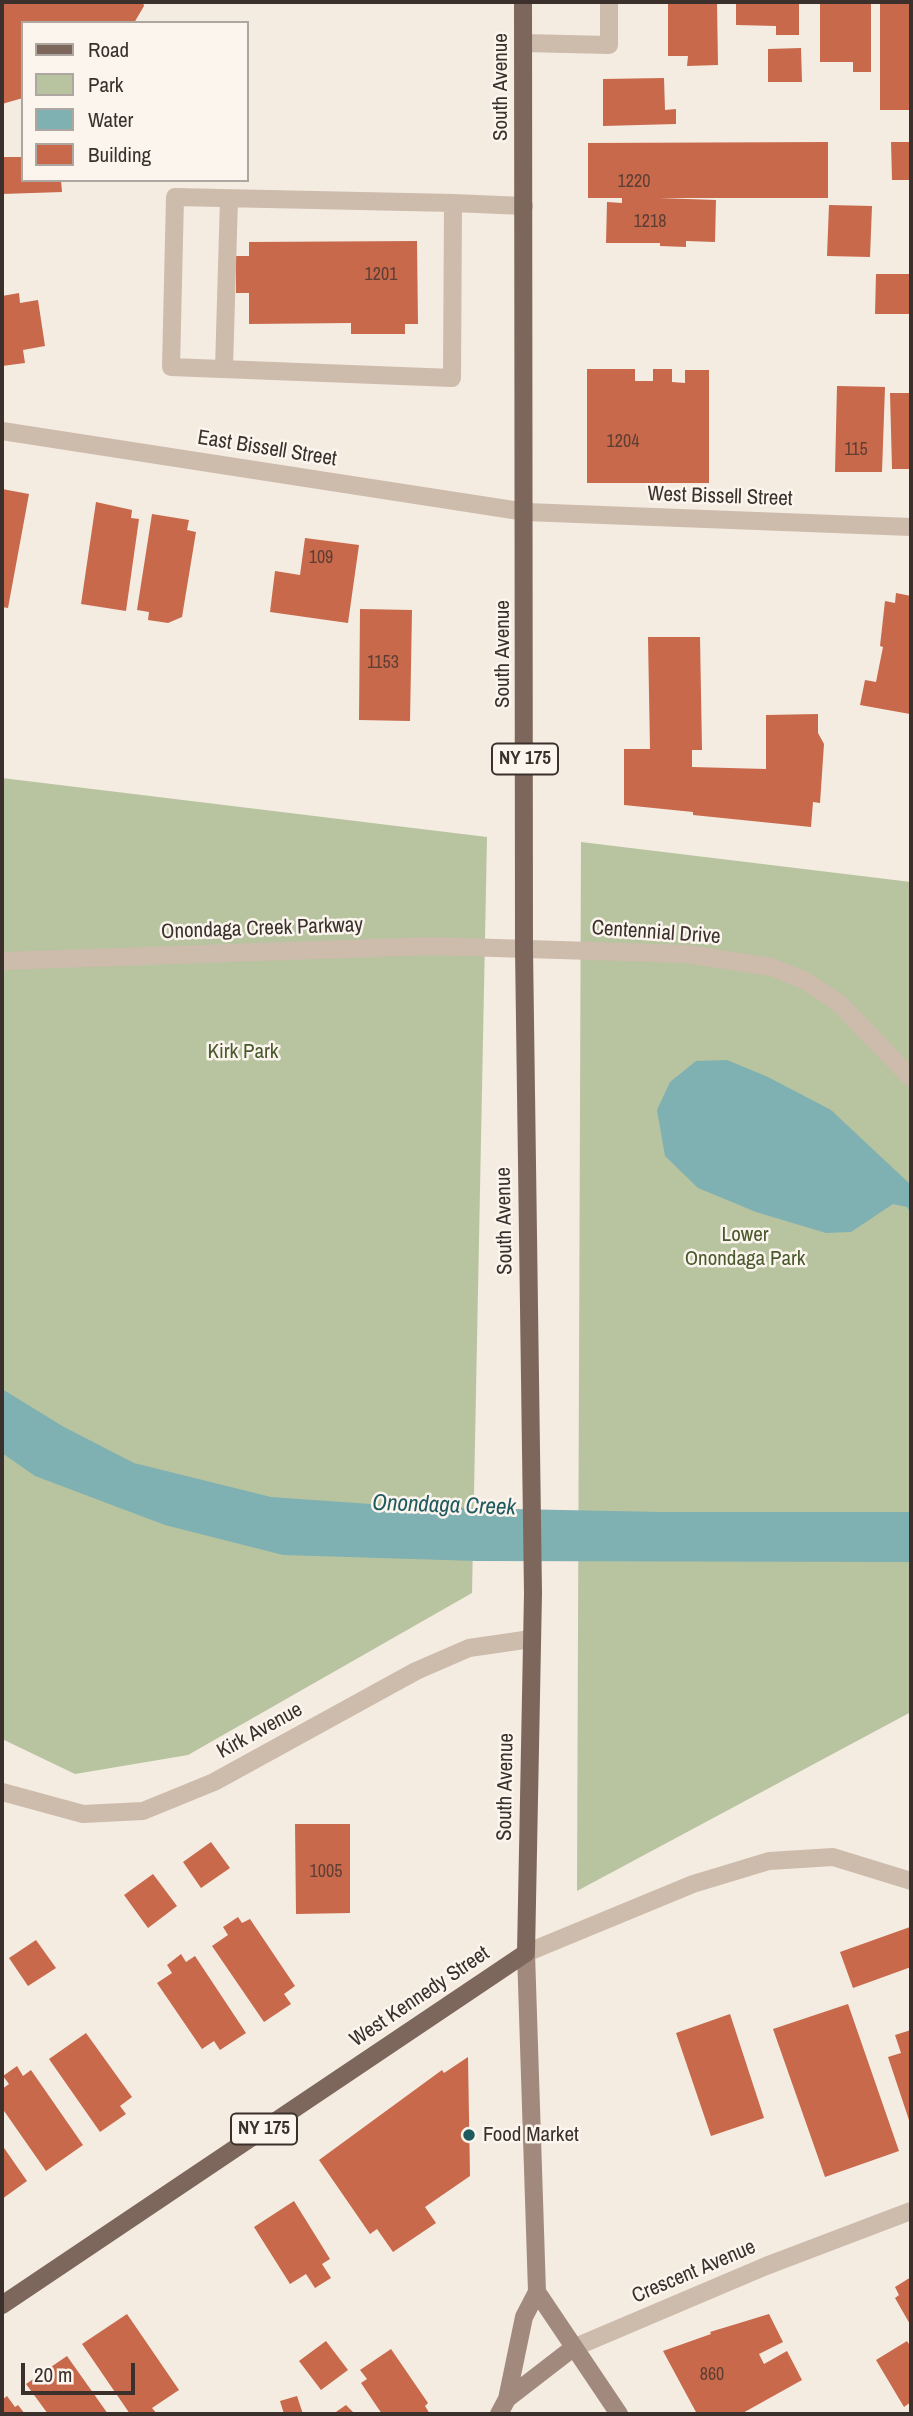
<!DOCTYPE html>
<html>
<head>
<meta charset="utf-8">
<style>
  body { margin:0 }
  #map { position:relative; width:913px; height:2416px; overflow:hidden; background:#f4ebe1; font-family:"Archivo Narrow",sans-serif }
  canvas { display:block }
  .frame { position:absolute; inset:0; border:4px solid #3b302b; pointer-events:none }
  .legend { position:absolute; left:21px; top:21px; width:228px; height:161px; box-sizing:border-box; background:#fbf5ee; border:2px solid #aea6a0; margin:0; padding:9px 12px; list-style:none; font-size:21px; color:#3b302b }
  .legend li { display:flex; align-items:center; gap:14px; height:35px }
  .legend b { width:35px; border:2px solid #aea6a0 }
  .scale { position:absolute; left:21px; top:2363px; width:114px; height:32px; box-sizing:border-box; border:4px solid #3b302b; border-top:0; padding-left:9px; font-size:21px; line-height:24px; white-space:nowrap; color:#3b302b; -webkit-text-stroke:5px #fbf5ee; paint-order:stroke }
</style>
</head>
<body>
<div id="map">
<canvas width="913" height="2416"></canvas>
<div class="frame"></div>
<ul class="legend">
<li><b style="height:9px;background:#7d675c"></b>Road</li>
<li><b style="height:19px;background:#b8c4a0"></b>Park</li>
<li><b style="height:19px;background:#7fb0b2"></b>Water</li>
<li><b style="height:19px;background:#c8694b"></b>Building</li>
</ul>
<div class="scale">20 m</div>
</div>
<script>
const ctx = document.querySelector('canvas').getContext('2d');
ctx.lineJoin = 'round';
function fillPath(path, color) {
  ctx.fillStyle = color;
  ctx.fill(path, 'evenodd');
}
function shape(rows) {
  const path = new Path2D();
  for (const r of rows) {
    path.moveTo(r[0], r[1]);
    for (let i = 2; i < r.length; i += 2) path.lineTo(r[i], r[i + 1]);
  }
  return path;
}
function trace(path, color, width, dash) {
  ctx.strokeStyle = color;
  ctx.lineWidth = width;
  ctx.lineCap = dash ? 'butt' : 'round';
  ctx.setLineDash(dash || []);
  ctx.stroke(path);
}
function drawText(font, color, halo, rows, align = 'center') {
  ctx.font = font + ' "Archivo Narrow",sans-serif';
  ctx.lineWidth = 5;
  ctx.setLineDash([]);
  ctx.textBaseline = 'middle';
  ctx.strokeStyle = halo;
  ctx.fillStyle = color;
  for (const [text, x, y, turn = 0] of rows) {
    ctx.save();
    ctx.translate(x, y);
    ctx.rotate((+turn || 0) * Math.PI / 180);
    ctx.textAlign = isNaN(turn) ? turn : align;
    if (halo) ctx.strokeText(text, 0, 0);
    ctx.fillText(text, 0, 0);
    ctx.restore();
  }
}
fillPath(shape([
  [2,778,487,837,472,1593,188,1755,75,1774,2,1739],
  [581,842,911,882,911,1712,577,1891]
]), '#b8c4a0');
fillPath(shape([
  [727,1060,768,1077,831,1110,911,1185,911,1213,907,1207,893,1204,851,1232,826,1233,756,1212,698,1188,665,1156,657,1110,670,1082,696,1061],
  [2,1389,64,1427,134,1463,271,1497,413,1507,661,1512,911,1512,911,1562,477,1561,283,1555,165,1525,35,1476,2,1453]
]), '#7fb0b2');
fillPath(shape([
  [2,2,143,2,144,6,134,23,23,23,23,98,2,104],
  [668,2,717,2,718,65,687,66,688,56,668,56],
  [736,2,799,2,799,35,776,35,776,26,736,25],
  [820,2,871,2,871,72,853,72,853,62,820,62],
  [911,2,910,110,880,110,880,3],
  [801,48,802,82,768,82,768,49],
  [664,78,665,110,676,109,676,124,603,126,603,79],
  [828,142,828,198,659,198,716,200,715,242,686,241,686,247,660,246,660,243,606,243,607,202,622,203,622,198,588,198,588,143],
  [891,142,911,142,911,180,892,180],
  [2,157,23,157,23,180,61,180,62,192,2,194],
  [829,205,872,206,870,257,827,256],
  [417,241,418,324,405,324,405,334,351,334,351,323,249,324,249,293,236,293,236,256,249,256,249,242],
  [876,274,911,274,911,314,875,314],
  [19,293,20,303,38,300,45,346,23,350,25,363,2,366,2,296],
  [587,369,635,369,635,381,653,381,653,369,672,369,672,382,685,383,685,370,709,370,709,483,587,483],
  [837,386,885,387,882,472,835,472],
  [890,393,911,393,911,469,892,469],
  [2,489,29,494,8,608,2,607],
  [96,502,132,510,131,518,139,519,126,611,81,604],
  [152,514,189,520,187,530,196,532,182,617,168,623,148,620,149,612,137,610],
  [305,538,359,545,348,623,270,612,275,571,300,575],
  [896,593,911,596,910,714,860,705,865,680,876,682,883,647,880,646,885,601,895,603],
  [360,609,412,610,410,721,359,720],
  [648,637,700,637,702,750,692,750,692,767,766,769,766,715,818,714,818,733,824,744,820,803,813,802,811,827,693,815,693,812,624,805,624,749,650,749],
  [295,1824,350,1824,350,1913,296,1914],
  [211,1842,230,1868,201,1888,183,1862],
  [153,1874,177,1906,148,1928,124,1895],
  [238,1917,242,1923,250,1919,295,1986,284,1994,291,2004,264,2022,212,1946,228,1935,223,1927],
  [910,1927,911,1967,853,1988,840,1952],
  [36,1940,56,1968,28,1986,9,1958],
  [181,1954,186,1962,195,1956,246,2033,220,2050,214,2041,202,2049,157,1983,172,1973,167,1965],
  [848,2004,899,2151,825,2177,773,2029],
  [730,2014,764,2118,711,2136,676,2033],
  [911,2030,911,2126,888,2057,901,2053,895,2035],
  [86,2033,132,2097,120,2106,126,2114,100,2132,49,2059],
  [468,2057,470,2176,425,2207,436,2223,393,2252,377,2229,370,2234,319,2160,442,2070,444,2073],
  [17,2066,23,2076,31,2070,83,2145,46,2171,2,2108,2,2089,9,2084,3,2076],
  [2,2145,27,2181,2,2199],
  [294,2201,330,2259,322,2264,331,2278,315,2288,306,2274,290,2284,254,2227],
  [911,2277,911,2326,895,2298,899,2295,895,2287],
  [127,2314,179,2390,152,2408,157,2414,130,2414,82,2344],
  [769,2314,783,2342,759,2354,764,2364,787,2351,802,2380,741,2414,697,2414,663,2351,711,2334,710,2332],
  [326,2341,348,2370,321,2390,299,2361],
  [907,2341,911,2347,911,2402,904,2407,876,2360],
  [391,2349,428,2403,425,2406,430,2414,382,2414,361,2383,367,2379,360,2370],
  [67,2356,108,2414,48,2414,26,2384],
  [7,2396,15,2407,18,2405,25,2414,2,2414,2,2400],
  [297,2396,303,2414,284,2414,280,2401],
  [346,2405,355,2414,333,2414]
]), '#c8694b');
trace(shape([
  [523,43,609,45,609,2],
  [453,203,452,378,171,367,175,197,453,203,524,206],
  [224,368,229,199]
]), '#cdbbac', 18);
trace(shape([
  [2,431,526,512,911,527],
  [2,961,432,946,687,954,771,967,804,980,839,1003,911,1078],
  [2,1792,83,1814,143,1811,214,1782,416,1671,469,1648,531,1639],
  [526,1953,693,1884,769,1861,833,1857,911,1881],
  [573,2348,766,2266,911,2211]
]), '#cdbbac', 18);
trace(shape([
  [526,1953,537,2292,619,2414],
  [507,2399,573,2348],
  [499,2414,507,2399,524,2317,537,2292]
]), '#a18a7d', 18);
trace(shape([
  [2,2305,526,1953,533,1593,524,949,523,2]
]), '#7d675c', 18);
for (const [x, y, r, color] of [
  [469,2135,7,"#1f5a5e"]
]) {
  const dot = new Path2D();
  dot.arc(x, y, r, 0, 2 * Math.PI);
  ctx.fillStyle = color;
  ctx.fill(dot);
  trace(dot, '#fbf5ee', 2.5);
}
drawText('18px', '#5e3e33', null, [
  ["1220",634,182],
  ["1218",650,222],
  ["1201",381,275],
  ["1204",623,442],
  ["115",856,450],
  ["109",321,558],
  ["1153",383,663],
  ["1005",326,1872],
  ["860",712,2375]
]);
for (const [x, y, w] of [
  [525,759,66],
  [264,2129,66]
]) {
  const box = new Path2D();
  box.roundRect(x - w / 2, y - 15.5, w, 31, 5);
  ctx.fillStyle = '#fbf5ee';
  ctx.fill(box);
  trace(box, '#3b302b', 2);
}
drawText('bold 19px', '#3b302b', null, [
  ["NY 175",525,759],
  ["NY 175",264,2129]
]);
drawText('21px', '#3b302b', '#fbf5ee', [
  ["South Avenue",501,87,-90],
  ["East Bissell Street",267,449,9],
  ["West Bissell Street",720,497,2],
  ["South Avenue",503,654,-90],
  ["Onondaga Creek Parkway",262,929,-2],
  ["Centennial Drive",656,933,4],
  ["South Avenue",505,1221,-91],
  ["Kirk Avenue",260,1731,-29],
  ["South Avenue",506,1787,-89],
  ["West Kennedy Street",420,1997,-34],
  ["Crescent Avenue",694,2272,-23]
]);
drawText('21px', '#4a5a2e', '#fbf5ee', [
  ["Kirk Park",243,1052],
  ["Lower",745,1235],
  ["Onondaga Park",745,1259]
]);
drawText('21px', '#3b302b', '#fbf5ee', [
  ["Food Market",483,2135]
], 'left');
drawText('italic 23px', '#1f5a5e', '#fbf5ee', [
  ["Onondaga Creek",444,1506,2]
]);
</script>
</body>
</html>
